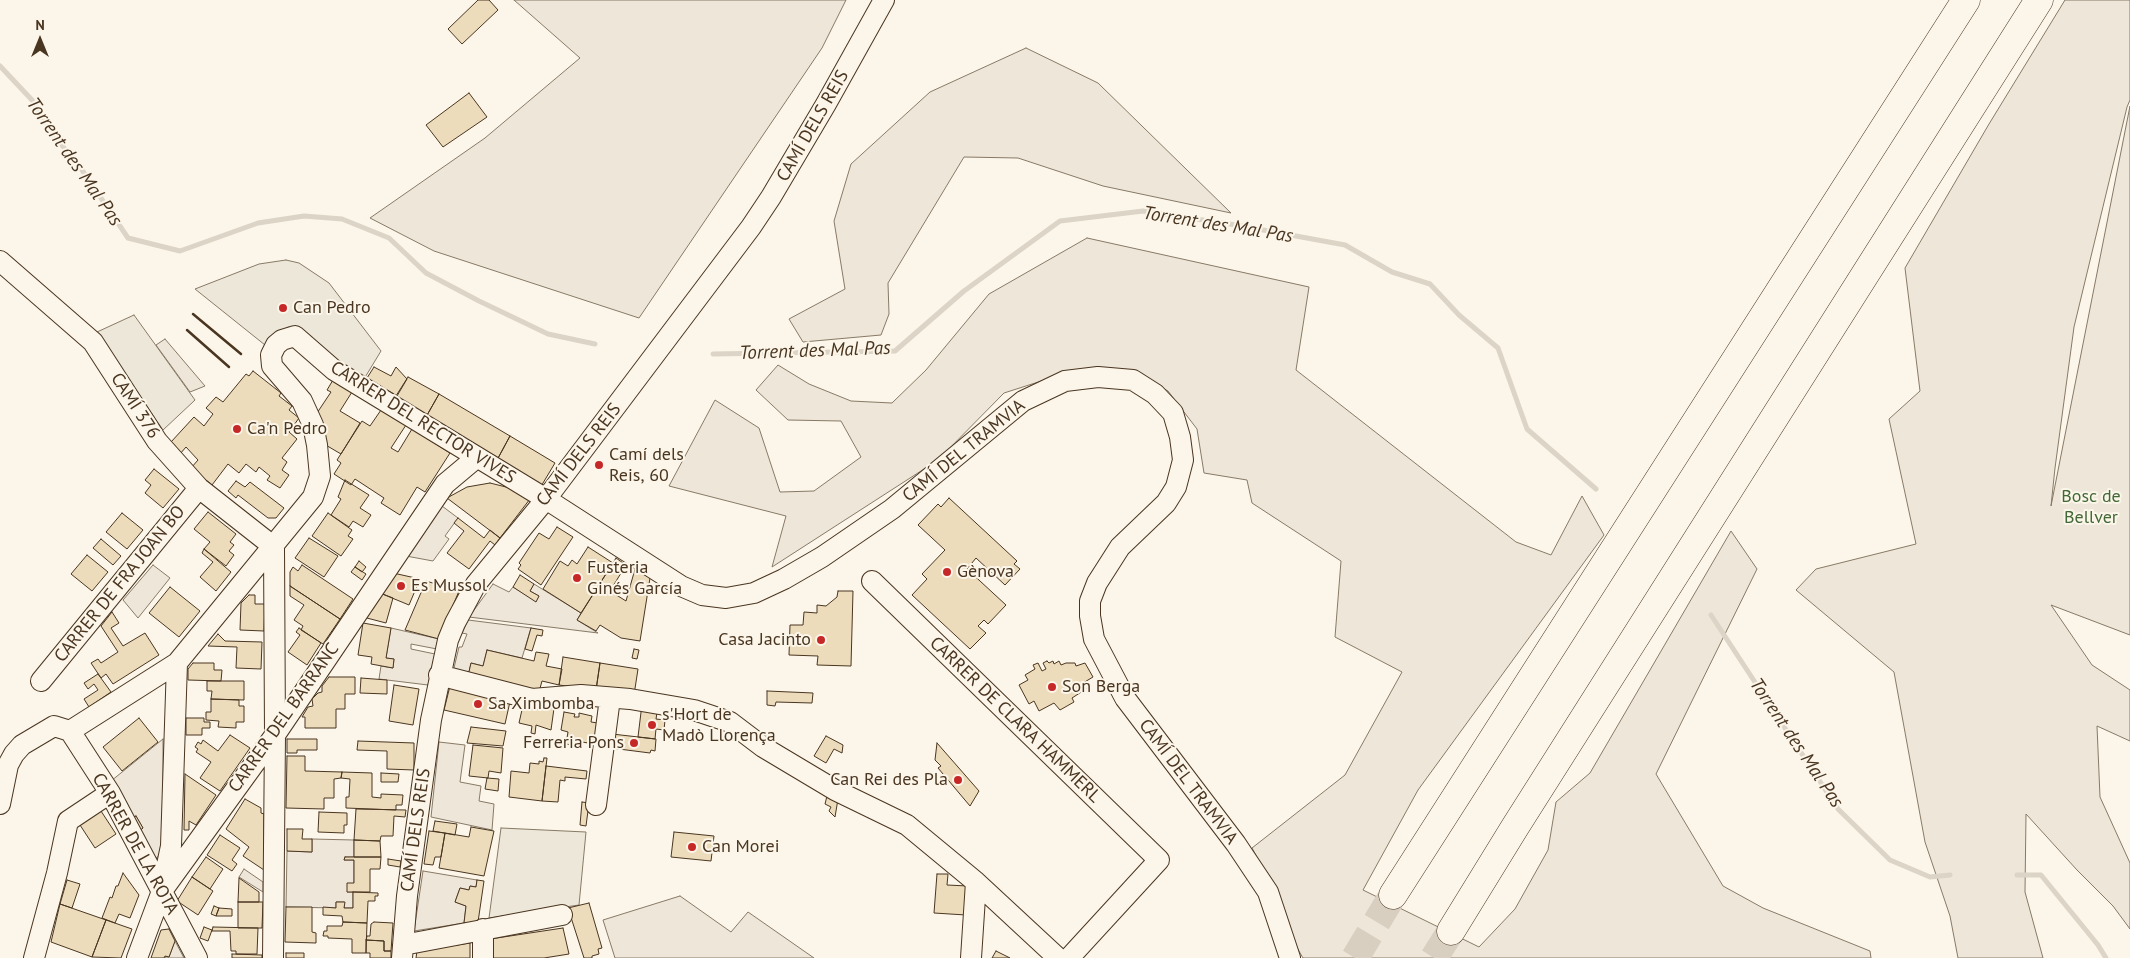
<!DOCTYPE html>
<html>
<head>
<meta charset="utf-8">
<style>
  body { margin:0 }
  #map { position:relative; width:2130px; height:958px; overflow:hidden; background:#fbf6e9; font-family:"PT Sans",sans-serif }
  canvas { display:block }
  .north { position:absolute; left:15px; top:15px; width:50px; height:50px; -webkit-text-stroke:4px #fbf6e9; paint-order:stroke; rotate:0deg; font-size:14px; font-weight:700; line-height:20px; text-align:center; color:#4a3520 }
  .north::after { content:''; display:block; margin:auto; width:18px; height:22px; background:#4a3520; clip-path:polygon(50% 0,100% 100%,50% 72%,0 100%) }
</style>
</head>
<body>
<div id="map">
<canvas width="2130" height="958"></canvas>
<div class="north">N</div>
</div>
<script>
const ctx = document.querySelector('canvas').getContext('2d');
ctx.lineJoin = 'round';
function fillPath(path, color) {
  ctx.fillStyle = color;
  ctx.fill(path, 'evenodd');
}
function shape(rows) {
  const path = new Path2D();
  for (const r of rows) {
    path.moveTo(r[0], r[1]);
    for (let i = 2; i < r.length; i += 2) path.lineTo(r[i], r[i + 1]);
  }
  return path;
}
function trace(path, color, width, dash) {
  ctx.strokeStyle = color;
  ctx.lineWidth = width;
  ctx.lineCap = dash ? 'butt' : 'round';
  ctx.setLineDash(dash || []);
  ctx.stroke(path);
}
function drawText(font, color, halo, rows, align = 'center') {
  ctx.font = font + ' "PT Sans",sans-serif';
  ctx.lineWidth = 4;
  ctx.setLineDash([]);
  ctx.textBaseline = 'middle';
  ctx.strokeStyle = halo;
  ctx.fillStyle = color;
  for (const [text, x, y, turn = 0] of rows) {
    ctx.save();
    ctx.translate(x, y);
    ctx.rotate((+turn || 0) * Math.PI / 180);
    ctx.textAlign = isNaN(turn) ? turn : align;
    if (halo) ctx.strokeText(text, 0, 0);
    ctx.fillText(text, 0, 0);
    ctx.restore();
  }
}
const green = shape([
  [514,0,846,0,822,48,639,318,434,251,370,218,485,138,580,58,514,0],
  [2065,0,2130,0,2130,100,2127,107,2074,327,2055,468,2051,506,2130,106,2130,635,2051,605,2092,665,2130,690,2130,741,2097,726,2100,797,2130,863,2130,929,2113,906,2077,870,2026,814,2025,892,2043,958,1958,958,1950,916,1925,842,1894,672,1796,590,1816,569,1916,544,1889,419,1920,391,1905,268,1989,124,2065,0],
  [1026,48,1098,83,1231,213,1103,186,1018,158,964,157,888,283,889,314,881,335,803,342,789,319,845,289,834,221,851,164,930,92,1026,48],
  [1087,238,1309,287,1296,370,1516,542,1551,555,1582,496,1604,535,1418,790,1363,890,1479,947,1515,909,1548,850,1556,802,1590,773,1731,531,1757,569,1656,774,1723,886,1763,908,1870,951,1871,958,1303,958,1296,946,1284,908,1252,848,1345,775,1402,672,1335,637,1341,561,1252,503,1247,480,1204,473,1197,429,1168,391,1138,375,1057,376,1004,393,938,460,772,567,786,516,669,486,715,400,759,428,780,492,814,491,861,457,841,421,788,420,756,390,778,365,809,384,851,401,892,403,926,370,989,294,1087,238],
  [165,339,205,386,190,392,156,345,165,339],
  [442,506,458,518,445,536,449,539,433,561,406,556,442,506],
  [153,565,170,578,138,618,123,600,153,565],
  [493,584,509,592,513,587,536,601,539,596,530,591,534,584,581,613,577,620,598,633,469,617,493,584],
  [468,620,531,628,522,658,487,650,483,666,471,663,468,676,453,672,459,647,462,647,467,634,462,633,468,620],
  [391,628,439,639,437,649,411,644,411,649,435,654,428,685,379,679,381,666,393,668,394,659,386,658,391,628],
  [163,739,163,853,153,860,138,832,143,828,136,816,129,818,111,781,163,739],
  [439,742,465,745,460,782,481,786,479,801,494,804,492,830,431,817,439,742],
  [312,839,354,840,354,857,345,857,344,860,354,860,354,883,347,892,353,892,353,908,344,908,344,902,336,902,336,908,286,907,287,851,312,852,312,839],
  [244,869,263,882,263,892,239,877,244,869],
  [423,871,477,880,476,887,470,886,469,890,460,888,455,902,466,906,464,923,414,931,423,871],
  [680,896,731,932,748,912,814,958,615,958,603,920,680,896],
  [175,941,184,958,165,958,165,956,169,957,175,941]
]);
fillPath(green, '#ede6d9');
trace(green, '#887966', 1);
const parking = shape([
  [286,260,299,263,329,283,381,351,364,379,340,364,303,332,288,327,265,345,195,289,259,264,286,260],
  [134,315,195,400,163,430,97,332,134,315],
  [501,828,586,832,579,905,489,918,501,828]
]);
fillPath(parking, '#ede7d9');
trace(parking, '#887966', 1);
trace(shape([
  [0,66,32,100,55,137,80,167,128,238,180,251,258,223,304,216,342,219,389,238,426,273,479,301,548,334,595,344],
  [713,354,895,351,964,291,1060,221,1143,211,1236,225,1345,245,1392,272,1430,284,1459,315,1498,348,1527,429,1596,489],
  [1711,615,1838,809,1890,860,1930,877,1950,875],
  [2017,875,2041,875,2098,945,2106,958]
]), '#dcd4c6', 5);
const building = shape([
  [478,0,489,0,498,10,462,44,448,29,478,0],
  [469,93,487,117,443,147,426,125,469,93],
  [374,367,391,376,396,367,407,379,397,396,367,378,374,367],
  [253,371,281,393,279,396,292,406,289,410,299,418,289,432,297,439,282,458,287,462,282,470,289,475,280,488,267,480,270,476,259,467,256,472,246,464,239,473,228,464,212,485,191,468,198,460,186,447,180,454,171,442,194,417,204,426,213,414,206,408,216,397,223,402,246,374,249,376,253,371],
  [408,377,439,394,426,417,394,399,408,377],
  [333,380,352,392,340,411,360,423,341,454,324,444,317,413,331,392,327,390,333,380],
  [439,394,510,436,497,460,426,417,439,394],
  [381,410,406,425,391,448,398,452,412,429,450,453,425,492,417,487,400,515,381,503,384,498,355,479,351,485,334,474,341,463,337,460,362,421,370,426,381,410],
  [510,436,555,463,540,488,497,460,510,436],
  [154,469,179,489,163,508,145,493,151,485,145,480,154,469],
  [345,480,369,495,360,508,371,515,363,527,353,521,349,527,331,515,341,499,338,497,345,480],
  [236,481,245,487,250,482,284,508,276,518,268,518,238,495,236,498,228,491,236,481],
  [490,483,510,488,530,499,500,538,447,498,467,487,490,483],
  [949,498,1017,561,1014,564,1020,569,1005,585,976,558,967,569,1006,605,988,624,984,620,978,626,986,633,970,649,912,595,927,579,922,574,945,550,918,525,938,504,941,507,949,498],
  [208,512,236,534,230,542,234,545,229,551,234,555,226,566,204,549,210,542,194,529,208,512],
  [122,513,143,530,127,549,106,532,122,513],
  [328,513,352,530,348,536,353,539,341,556,312,536,328,513],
  [458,518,484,538,490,530,500,538,495,545,490,541,469,569,447,553,464,531,454,523,458,518],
  [557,527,573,537,541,585,518,569,521,565,519,563,539,533,549,539,557,527],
  [309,538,338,556,324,577,295,558,309,538],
  [101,539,121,556,113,565,93,548,101,539],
  [588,547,613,563,581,613,543,589,560,561,568,566,572,560,577,564,588,547],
  [204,549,231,572,216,591,200,577,213,562,202,553,204,549],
  [87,555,108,572,92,591,71,574,87,555],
  [616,558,626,565,610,591,626,601,635,569,650,578,640,641,621,638,600,625,596,631,577,620,616,558],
  [359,561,366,567,362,572,355,567,359,561],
  [302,565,353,599,340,619,290,586,290,572,293,567,298,571,302,565],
  [355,567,366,574,362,580,351,572,355,567],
  [393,573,420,579,409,605,380,593,393,573],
  [520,575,534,584,530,591,539,596,536,602,513,587,520,575],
  [426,581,459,591,439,639,405,630,426,581],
  [290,586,340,619,323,644,301,630,303,626,294,620,304,605,290,596,290,586],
  [170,587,200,611,179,637,149,613,170,587],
  [838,591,853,591,851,666,817,665,818,656,789,655,790,625,803,625,804,612,817,613,817,605,826,606,837,597,838,591],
  [380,593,393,598,386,623,363,617,380,593],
  [249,595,255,595,255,604,265,604,264,631,240,630,241,603,249,595],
  [112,612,119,623,111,628,123,646,145,633,159,655,113,684,106,674,101,678,91,663,98,659,101,663,118,652,101,626,112,612],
  [363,623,391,628,386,658,394,659,393,668,371,664,372,657,358,655,363,623],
  [299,628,321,643,307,665,288,652,300,635,296,632,299,628],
  [531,628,543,630,542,636,537,635,532,651,525,649,531,628],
  [218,634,225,641,262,642,261,669,236,668,237,647,208,646,218,634],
  [634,649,639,650,637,659,632,658,634,649],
  [487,650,534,661,536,652,549,654,546,666,562,669,559,685,542,681,539,692,468,676,471,663,483,666,487,650],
  [563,657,600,663,596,690,559,685,563,657],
  [1047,661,1049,663,1053,661,1054,664,1059,661,1061,665,1066,663,1075,663,1076,666,1085,663,1093,677,1083,683,1086,689,1072,698,1074,702,1060,710,1054,703,1039,711,1034,701,1029,704,1019,685,1028,680,1025,675,1035,669,1033,665,1038,663,1042,671,1046,669,1043,663,1047,661],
  [193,663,214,663,214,670,222,670,221,681,188,680,188,669,193,663],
  [600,663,638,669,634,695,596,690,600,663],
  [98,674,111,692,89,707,84,699,98,690,94,684,88,689,84,683,98,674],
  [329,677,355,677,355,694,345,694,345,709,336,709,336,728,305,728,305,717,302,717,308,707,313,706,312,699,318,693,322,692,322,686,329,677],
  [361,678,387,680,387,694,360,693,361,678],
  [207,681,244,681,244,700,211,699,212,691,207,691,207,681],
  [451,682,511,697,505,724,444,710,451,682],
  [394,685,419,689,413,725,389,721,394,685],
  [767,691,813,693,812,703,776,702,775,706,767,705,767,691],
  [211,699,239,700,239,706,244,706,244,722,236,722,236,728,218,727,219,721,206,720,206,712,211,712,211,699],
  [524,701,555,701,551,730,536,725,535,734,531,733,532,726,519,723,524,701],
  [642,704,658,706,656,719,665,720,664,730,656,729,655,739,638,737,642,704],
  [564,712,575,714,574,717,579,717,579,713,592,716,591,722,598,723,594,744,582,742,581,747,566,744,568,732,561,730,564,712],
  [139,718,158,742,122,771,103,747,139,718],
  [186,718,204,718,204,722,210,722,210,728,202,728,202,735,186,735,186,718],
  [471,727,506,731,503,746,467,743,471,727],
  [612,734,656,739,655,751,651,750,650,753,611,748,612,734],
  [230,735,250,748,220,791,200,778,211,762,196,752,198,749,195,747,198,742,201,744,203,740,218,751,230,735],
  [826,736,843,745,842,753,834,749,826,763,814,756,826,736],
  [287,739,317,739,317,750,297,750,297,753,287,753,287,739],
  [358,741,414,743,414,770,387,769,387,751,357,750,358,741],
  [937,743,979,791,970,806,938,768,941,766,935,760,937,743],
  [473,745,503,748,501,773,489,771,488,778,469,776,473,745],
  [287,756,305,756,305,771,342,772,341,778,334,779,334,798,324,798,324,809,286,808,287,756],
  [544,758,547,758,542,801,509,797,511,771,529,773,530,763,539,764,539,761,543,762,544,758],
  [546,766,587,771,586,779,565,777,565,781,560,780,558,802,542,801,546,766],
  [342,772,372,773,372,797,381,798,381,794,403,795,402,805,396,805,396,810,346,808,346,797,349,797,350,779,341,778,342,772],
  [381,773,399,774,398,782,381,782,381,773],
  [185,774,216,795,196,825,189,821,189,830,184,830,185,774],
  [487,778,499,779,498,791,485,789,487,778],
  [828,792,838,799,835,817,829,811,831,807,825,804,828,792],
  [245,799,261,808,261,813,264,814,264,870,243,856,249,847,226,829,245,799],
  [582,802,589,803,586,826,580,825,582,802],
  [356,809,406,810,405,817,394,816,393,836,381,836,380,841,354,840,356,809],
  [101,811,116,834,95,848,80,825,101,811],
  [319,812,347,813,347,825,344,825,344,833,318,832,319,812],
  [136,816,143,828,138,832,131,819,136,816],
  [435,821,457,824,455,835,433,831,435,821],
  [471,827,494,831,484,876,439,868,445,833,469,837,471,827],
  [287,829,303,829,302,839,312,839,312,852,287,851,287,829],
  [429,831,445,833,441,857,435,857,433,865,424,864,429,831],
  [674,832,714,836,711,861,671,857,674,832],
  [220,835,240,848,232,860,237,864,232,871,207,855,220,835],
  [354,840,380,841,381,857,354,857,354,840],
  [206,857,223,869,210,889,192,877,206,857],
  [345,857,381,857,380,869,370,869,370,892,347,892,347,883,354,883,354,860,344,860,345,857],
  [388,859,401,861,400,867,388,865,388,859],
  [123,873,139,895,130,918,119,914,115,923,102,918,110,897,112,898,116,886,118,886,123,873],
  [937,874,948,874,947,885,968,886,966,915,934,913,937,874],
  [192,877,213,891,198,915,177,901,192,877],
  [239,878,259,892,259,902,238,902,239,878],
  [67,880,80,884,72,908,60,904,67,880],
  [477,880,484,881,478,922,464,923,466,906,455,902,460,888,469,890,470,886,476,887,477,880],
  [353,892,378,893,378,896,375,896,375,901,368,901,367,923,343,922,342,916,323,915,323,907,336,908,336,902,345,902,344,908,353,908,353,892],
  [238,902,263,902,262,928,238,928,238,902],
  [589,903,602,948,598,949,599,954,592,956,592,958,584,958,568,908,589,903],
  [60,904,106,920,92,957,51,942,60,904],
  [214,906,219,908,216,916,211,914,214,906],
  [286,907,312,907,312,932,316,933,316,943,285,942,286,907],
  [219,908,232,909,232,916,216,916,219,908],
  [106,920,132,929,121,958,92,957,106,920],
  [343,922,367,923,366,953,352,953,352,939,328,938,328,936,323,936,324,931,327,931,327,926,342,926,343,922],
  [374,922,393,923,391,951,384,951,384,941,366,940,367,936,370,936,371,924,374,922],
  [204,927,212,930,208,941,200,938,204,927],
  [213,927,258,928,257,954,236,954,236,951,231,951,230,931,212,931,213,927],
  [563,928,569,954,544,958,490,958,490,939,563,928],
  [169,929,175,941,169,957,165,956,164,958,151,958,161,930,169,929],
  [366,940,384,941,384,951,391,951,391,958,370,958,370,953,366,953,366,940],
  [470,943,470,958,416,958,417,951,470,943],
  [996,951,1010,958,992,958,996,951],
  [286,953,304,953,304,958,286,958,286,953],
  [232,954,262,955,262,958,232,958,232,954]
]);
fillPath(building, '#ecdcbc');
trace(building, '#4a3520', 1);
trace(shape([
  [1355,958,1393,895],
  [1434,958,1451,931]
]), '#d8cfc1', 28, [28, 14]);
const minor = shape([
  [0,261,93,342,157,441,199,488,274,547],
  [872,581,1159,860,1069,958],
  [439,675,532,699,581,695,630,699,694,710,730,722,763,747,835,790,907,825,976,882,1058,958],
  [41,681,199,488],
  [70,731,177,663,313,497,320,476,317,445,313,425,302,401,272,366,271,355,276,345,282,340,295,336,334,370,546,499,681,586,702,595,726,598,754,593,784,579,822,557,892,509,1023,401,1065,381,1098,377,1133,380,1155,394,1173,413,1180,437,1183,460,1176,487,1166,503,1120,547,1097,583,1090,601,1090,616,1094,639,1125,698,1236,844,1268,892,1290,958],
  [70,731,110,793,197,958],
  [0,804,8,765,14,754,22,745,54,726,70,731],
  [596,805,610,698],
  [163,884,171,846,177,663],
  [403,945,562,915],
  [34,958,57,873,68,821,110,793],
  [137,958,162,891,275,735,445,484,476,458],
  [273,958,275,735,274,547],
  [402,958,407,896,431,720,448,640,455,623,476,584,546,499,751,227,771,197,826,104,884,0],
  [483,958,483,929],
  [971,958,976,882]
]);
const highway = shape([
  [1393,895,1966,0],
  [1451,931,1515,827,2039,0]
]);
trace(minor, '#4a3520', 22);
trace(highway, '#4a3520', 29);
trace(minor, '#fbf6e9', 20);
trace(highway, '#fbf6e9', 28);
trace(shape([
  [193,314,241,354],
  [187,330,229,367]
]), '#4a3520', 2.5);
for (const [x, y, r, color] of [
  [283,308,5,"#c62828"],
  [237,429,5,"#c62828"],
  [599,465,5,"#c62828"],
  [947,572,5,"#c62828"],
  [577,578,5,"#c62828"],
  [401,586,5,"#c62828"],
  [821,640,5,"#c62828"],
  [1052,687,5,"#c62828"],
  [478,704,5,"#c62828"],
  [652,725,5,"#c62828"],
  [634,743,5,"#c62828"],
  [958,780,5,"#c62828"],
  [692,847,5,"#c62828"]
]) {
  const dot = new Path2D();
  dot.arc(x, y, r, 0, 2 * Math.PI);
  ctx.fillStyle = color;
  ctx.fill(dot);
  trace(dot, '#fbf6e9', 2);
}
drawText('18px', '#4a3520', '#fbf6e9', [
  ["CAMÍ DELS REIS",813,126,-60],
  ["CAMÍ 376",135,406,57],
  ["CARRER DEL RECTOR VIVES",423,423,32],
  ["CAMÍ DEL TRAMVIA",964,451,-39],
  ["CAMÍ DELS REIS",579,455,-52],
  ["CARRER DE FRA JOAN BO",120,584,-51],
  ["CARRER DEL BARRANC",284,718,-55],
  ["CARRER DE CLARA HAMMERL",1015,720,44],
  ["CAMÍ DEL TRAMVIA",1188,782,53],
  ["CAMÍ DELS REIS",416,830,-82],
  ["CARRER DE LA ROTA",135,844,61]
]);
drawText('18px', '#4a3520', '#fbf6e9', [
  ["Can Pedro",293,308],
  ["Ca'n Pedro",247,429],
  ["Camí dels",609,455],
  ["Reis, 60",609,476],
  ["Fusteria",587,568],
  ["Ginés García",587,589],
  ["Gènova",957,572],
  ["Es Mussol",411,586],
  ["Casa Jacinto",811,640,"right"],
  ["Son Berga",1062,687],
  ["Sa Ximbomba",488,704],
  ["s'Hort de",662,715],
  ["Madò Llorença",662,736],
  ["Ferreria Pons",624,743,"right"],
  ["Can Rei des Pla",948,780,"right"],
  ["Can Morei",702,847]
], 'left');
drawText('18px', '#436837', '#fbf6e9', [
  ["Bosc de",2091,497],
  ["Bellver",2091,518]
]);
drawText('italic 19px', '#4a3520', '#fbf6e9', [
  ["Torrent des Mal Pas",74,162,55],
  ["Torrent des Mal Pas",1218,225,9],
  ["Torrent des Mal Pas",815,351,-2],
  ["Torrent des Mal Pas",1796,743,56]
]);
</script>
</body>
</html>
